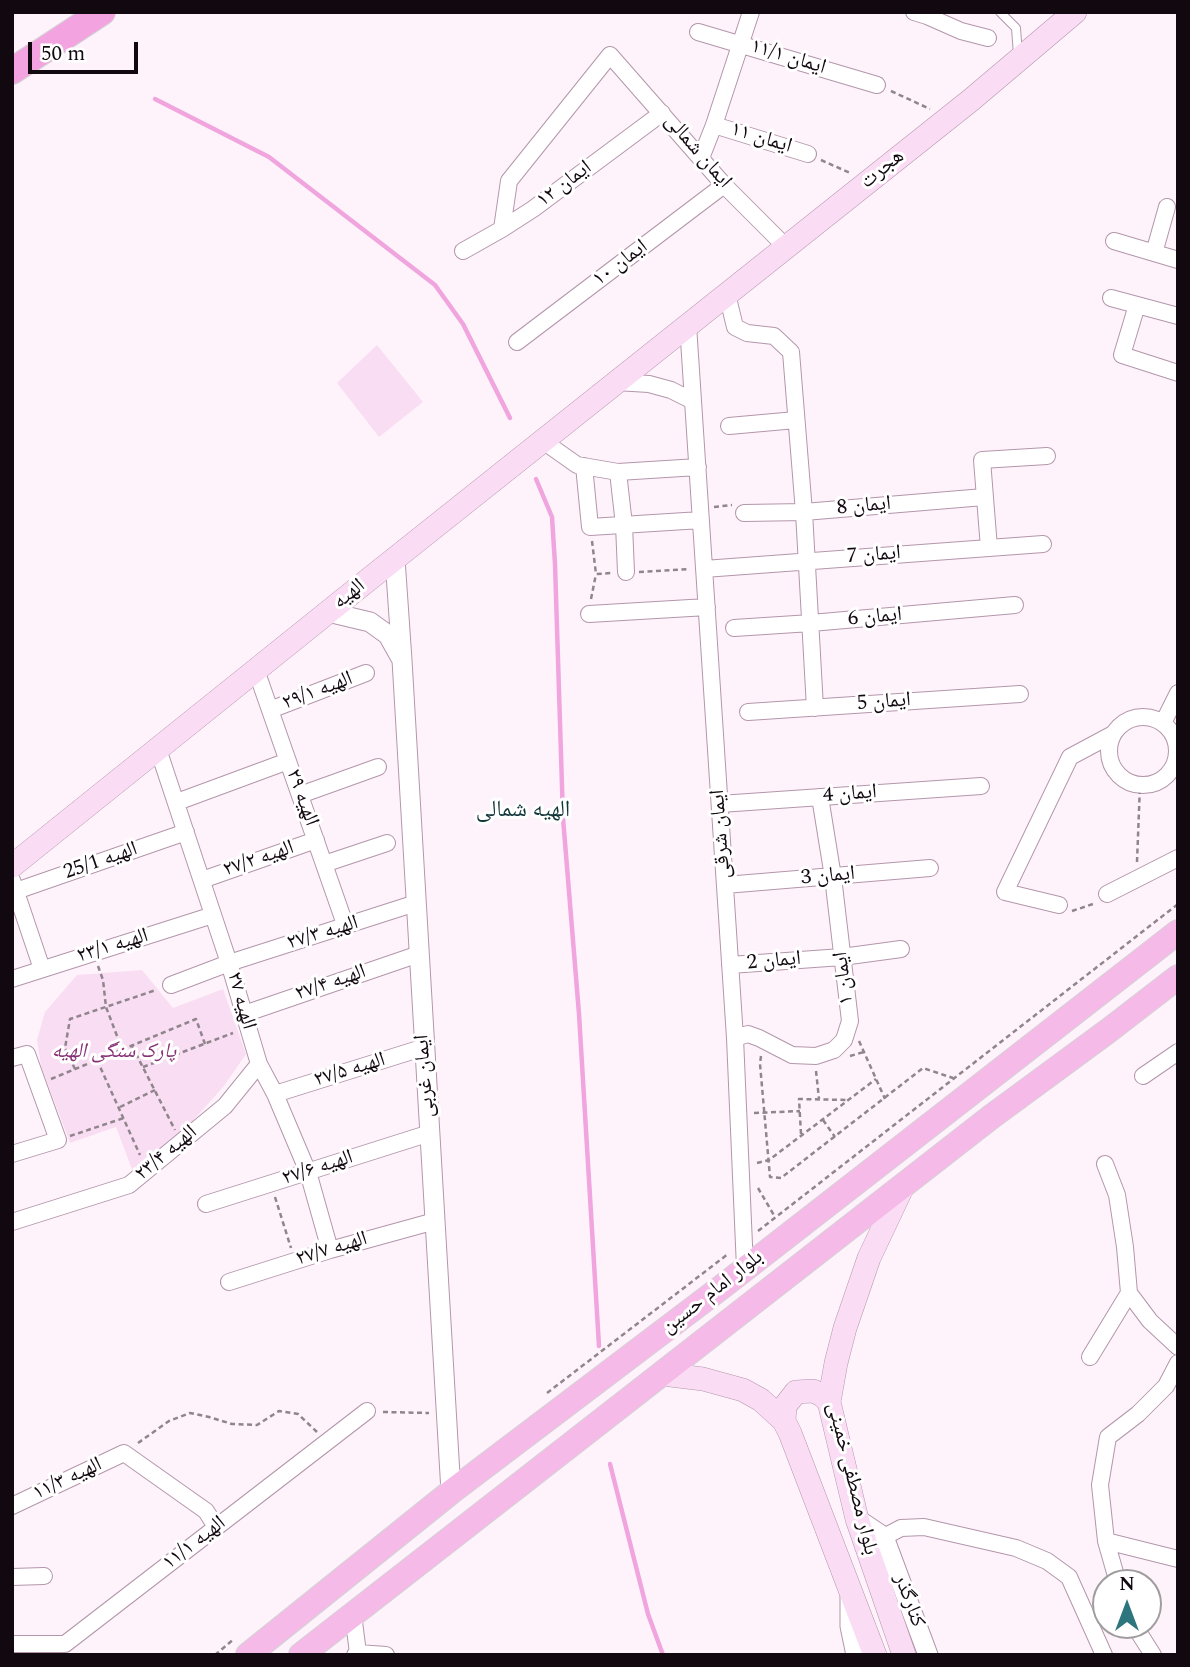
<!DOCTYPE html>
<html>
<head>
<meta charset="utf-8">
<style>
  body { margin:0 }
  #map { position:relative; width:1190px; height:1667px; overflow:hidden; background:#fff3fb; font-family:Spectral,serif }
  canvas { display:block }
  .frame { position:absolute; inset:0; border:14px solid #120910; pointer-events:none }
  .north { position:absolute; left:1092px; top:1569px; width:70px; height:70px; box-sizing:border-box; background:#fff; border:2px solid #a09d9f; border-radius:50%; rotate:0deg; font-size:19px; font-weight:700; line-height:28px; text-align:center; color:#120910 }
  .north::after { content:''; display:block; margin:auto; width:24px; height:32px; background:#2d767e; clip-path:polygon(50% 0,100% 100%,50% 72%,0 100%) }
  .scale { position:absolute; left:28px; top:42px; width:110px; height:32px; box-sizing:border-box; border:4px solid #120910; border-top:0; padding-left:9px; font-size:21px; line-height:24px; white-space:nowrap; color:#120910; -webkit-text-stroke:5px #fff; paint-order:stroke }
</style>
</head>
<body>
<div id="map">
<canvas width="1190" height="1667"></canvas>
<div class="frame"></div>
<div class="north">N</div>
<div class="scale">50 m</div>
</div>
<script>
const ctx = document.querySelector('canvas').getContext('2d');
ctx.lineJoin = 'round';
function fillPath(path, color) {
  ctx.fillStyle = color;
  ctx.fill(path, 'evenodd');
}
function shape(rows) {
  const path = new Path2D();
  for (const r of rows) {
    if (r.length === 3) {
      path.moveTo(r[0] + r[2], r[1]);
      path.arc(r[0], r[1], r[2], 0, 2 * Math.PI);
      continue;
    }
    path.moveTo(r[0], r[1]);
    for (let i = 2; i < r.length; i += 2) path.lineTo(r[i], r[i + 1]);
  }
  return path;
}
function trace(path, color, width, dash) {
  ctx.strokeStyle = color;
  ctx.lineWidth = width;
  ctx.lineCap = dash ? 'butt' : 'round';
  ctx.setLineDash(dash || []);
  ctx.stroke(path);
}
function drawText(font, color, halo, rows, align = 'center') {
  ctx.font = font + ' Spectral,"Noto Naskh Arabic",serif';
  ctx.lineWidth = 6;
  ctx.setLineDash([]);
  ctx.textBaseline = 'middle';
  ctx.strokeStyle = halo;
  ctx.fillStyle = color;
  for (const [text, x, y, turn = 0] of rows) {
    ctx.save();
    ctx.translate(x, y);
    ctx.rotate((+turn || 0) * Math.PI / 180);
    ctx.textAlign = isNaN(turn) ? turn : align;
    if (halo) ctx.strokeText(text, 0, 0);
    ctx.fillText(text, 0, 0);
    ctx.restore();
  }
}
fillPath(shape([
  [377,345,423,402,379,437,337,383],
  [142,970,173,1008,223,989,246,1054,224,1086,173,1143,133,1172,116,1127,70,1143,41,1066,37,1040,45,1012,77,975]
]), '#f9ddf2');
trace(shape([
  [155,99,269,157,435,285,463,324,510,418],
  [536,479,552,517,555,564,563,818,579,1014,599,1346],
  [610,1464,648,1614,663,1655]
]), '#f0a5de', 4.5);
const service = shape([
  [1000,12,1016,28,1018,55]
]);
const minor = shape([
  [914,12,927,16,961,31,988,38],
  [698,32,877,85],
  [714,125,808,154],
  [701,158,714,125,751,12],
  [502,229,509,181,610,55,724,185,786,247],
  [1114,241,1178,260],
  [463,251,502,229,533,209,662,113],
  [1154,253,1167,207],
  [727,294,735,327,747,333,774,336,791,352,804,512,815,708],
  [1111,298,1178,316],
  [1137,305,1122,355,1178,373],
  [688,325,735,1038,745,1268],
  [517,342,724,185],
  [616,382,649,384,671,390,693,401],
  [729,426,796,420],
  [543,441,577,465,618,472,624,525,626,572],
  [584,466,590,527,701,520],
  [618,472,698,467],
  [744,513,804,512,984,497],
  [989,548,982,460,1047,456],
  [704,569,1043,544],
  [589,614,707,607],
  [734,628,811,623,1015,605],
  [256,670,346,927],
  [270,710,366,673],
  [748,712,1020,694],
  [1143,751,34],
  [1163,723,1178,693],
  [158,749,229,963,259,1064,275,1094,308,1172,330,1250],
  [300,795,378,767],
  [177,802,288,761],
  [720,804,981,786],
  [324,864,387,843],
  [12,880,42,969],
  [202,880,316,840],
  [725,885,930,868],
  [16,891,186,832],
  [1107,894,1178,858],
  [1059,905,1005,892,1070,757,1113,734],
  [730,965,842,957,901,949],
  [12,979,213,915],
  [171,985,229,963,416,903],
  [244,1014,419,954],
  [735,1038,748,1034,759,1038,792,1055,816,1056,834,1050,844,1040,850,1021,833,877,820,797],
  [12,1058,27,1054,58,1140,12,1154],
  [1143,1076,1178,1052],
  [275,1094,425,1047],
  [1105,1164,1117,1195,1125,1247,1129,1293,1150,1321,1178,1347],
  [206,1204,430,1133],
  [12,1222,129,1185,225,1106,259,1064],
  [229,1282,330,1250,435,1221],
  [1090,1357,1129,1293],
  [12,1506,124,1453,206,1511,216,1527],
  [884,1537,901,1528,924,1527,1016,1548,1047,1561,1069,1577,1104,1655],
  [1106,1541,1178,1559],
  [12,1577,44,1576],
  [1118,1583,1106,1541,1100,1485,1108,1437,1138,1414,1166,1386,1178,1363],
  [353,1614,358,1653,355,1655],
  [1134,1625,1153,1655],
  [12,1644,65,1644,367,1411],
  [358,1653,386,1655]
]);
const tertiary = shape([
  [328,612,370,622,388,635,402,660,395,559],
  [402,660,451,1492],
  [857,1519,884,1537,928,1655],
  [850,1597,850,1626,856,1655]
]);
const secondary = shape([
  [12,866,363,584,971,100,1075,12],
  [903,1186,869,1258,845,1328,836,1363,829,1402,857,1519,904,1655],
  [662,1374,703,1379,743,1390,761,1400,784,1421,790,1433,875,1655],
  [784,1421,785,1406,796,1392,813,1391,822,1395,829,1402]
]);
const primary = shape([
  [248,1655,451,1492,723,1286,1178,932],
  [301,1655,991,1117,1108,1031,1178,977]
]);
const trunk = shape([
  [12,71,102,12]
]);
trace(service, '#b396ab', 10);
trace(minor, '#b396ab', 18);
trace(tertiary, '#b396ab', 21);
trace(secondary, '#b396ab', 24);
trace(primary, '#d4d3d4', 26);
trace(trunk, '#d4d3d4', 28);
trace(shape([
  [891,91,930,109],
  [821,160,850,173],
  [714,507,732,505],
  [592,541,596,574,612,573],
  [639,572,689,569],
  [591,599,596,574],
  [1137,862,1140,785],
  [1072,911,1096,903],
  [98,966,103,980,106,1007,122,1049],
  [859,1041,885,1099],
  [132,1046,175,1130],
  [761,1056,760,1064,770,1177,781,1178,923,1068,953,1078],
  [850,1056,864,1052],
  [97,1060,140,1155],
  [143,1067,233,1033],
  [75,1069,65,1048,70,1019,156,990],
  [816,1071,819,1099],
  [51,1079,196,1019,205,1044],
  [120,1107,155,1090],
  [754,1113,800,1111],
  [823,1120,835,1137],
  [801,1134,799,1099,849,1100],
  [70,1136,124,1118],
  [757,1163,769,1160,876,1079],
  [758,1188,775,1217],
  [275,1197,291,1248],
  [758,1231,1178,904],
  [547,1393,728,1254],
  [383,1412,429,1413],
  [138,1443,169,1421,190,1413,209,1417,232,1424,257,1425,279,1411,298,1414,317,1432],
  [215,1655,234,1639]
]), '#90858d', 2.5, [5, 3.5]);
trace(service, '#fff', 8);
trace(minor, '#fff', 16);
trace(tertiary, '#fff', 19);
trace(secondary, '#fadcf4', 23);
trace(primary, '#f5bae8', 24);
trace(trunk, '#f2a3e0', 26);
drawText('21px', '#120910', '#fff', [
  ["ایمان ۱۱/۱",788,58,17],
  ["ایمان ۱۱",761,139,17],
  ["ایمان شمالی",697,152,49],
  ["هجرت",883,170,-39],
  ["ایمان ۱۲",565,185,-37],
  ["ایمان ۱۰",621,264,-37],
  ["ایمان 8",864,507,-5],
  ["ایمان 7",874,556,-4],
  ["الهیه",350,595,-39],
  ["ایمان 6",875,618,-5],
  ["الهیه ۲۹/۱",318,692,-21],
  ["ایمان 5",884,703,-4],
  ["ایمان 4",850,795,-4],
  ["الهیه ۲۹",301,798,70],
  ["ایمان شرقی",722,834,-94],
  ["الهیه ۲۷/۲",259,860,-19],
  ["الهیه 25/1",101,862,-19],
  ["ایمان 3",828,877,-5],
  ["الهیه ۲۷/۳",323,934,-17],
  ["الهیه ۲۳/۱",113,947,-17],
  ["ایمان 2",774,962,-5],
  ["ایمان ۱",845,978,-97],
  ["الهیه ۲۷/۴",331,984,-19],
  ["الهیه ۲۷",240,1001,74],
  ["الهیه ۲۷/۵",350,1071,-17],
  ["ایمان غربی",426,1076,-94],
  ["الهیه ۲۳/۴",167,1154,-40],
  ["الهیه ۲۷/۶",318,1169,-18],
  ["الهیه ۲۷/۷",332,1250,-17],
  ["بلوار امام حسین",713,1293,-38],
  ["بلوار مصطفی خمینی",851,1479,76],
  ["الهیه ۱۱/۳",68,1480,-25],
  ["الهیه ۱۱/۱",195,1544,-38],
  ["کنارگذر",908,1601,70]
]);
drawText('italic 21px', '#863076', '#fff', [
  ["پارک سنگی الهیه",114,1053]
]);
drawText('23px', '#123539', '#fff', [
  ["الهیه شمالی",523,811]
]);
</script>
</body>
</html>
